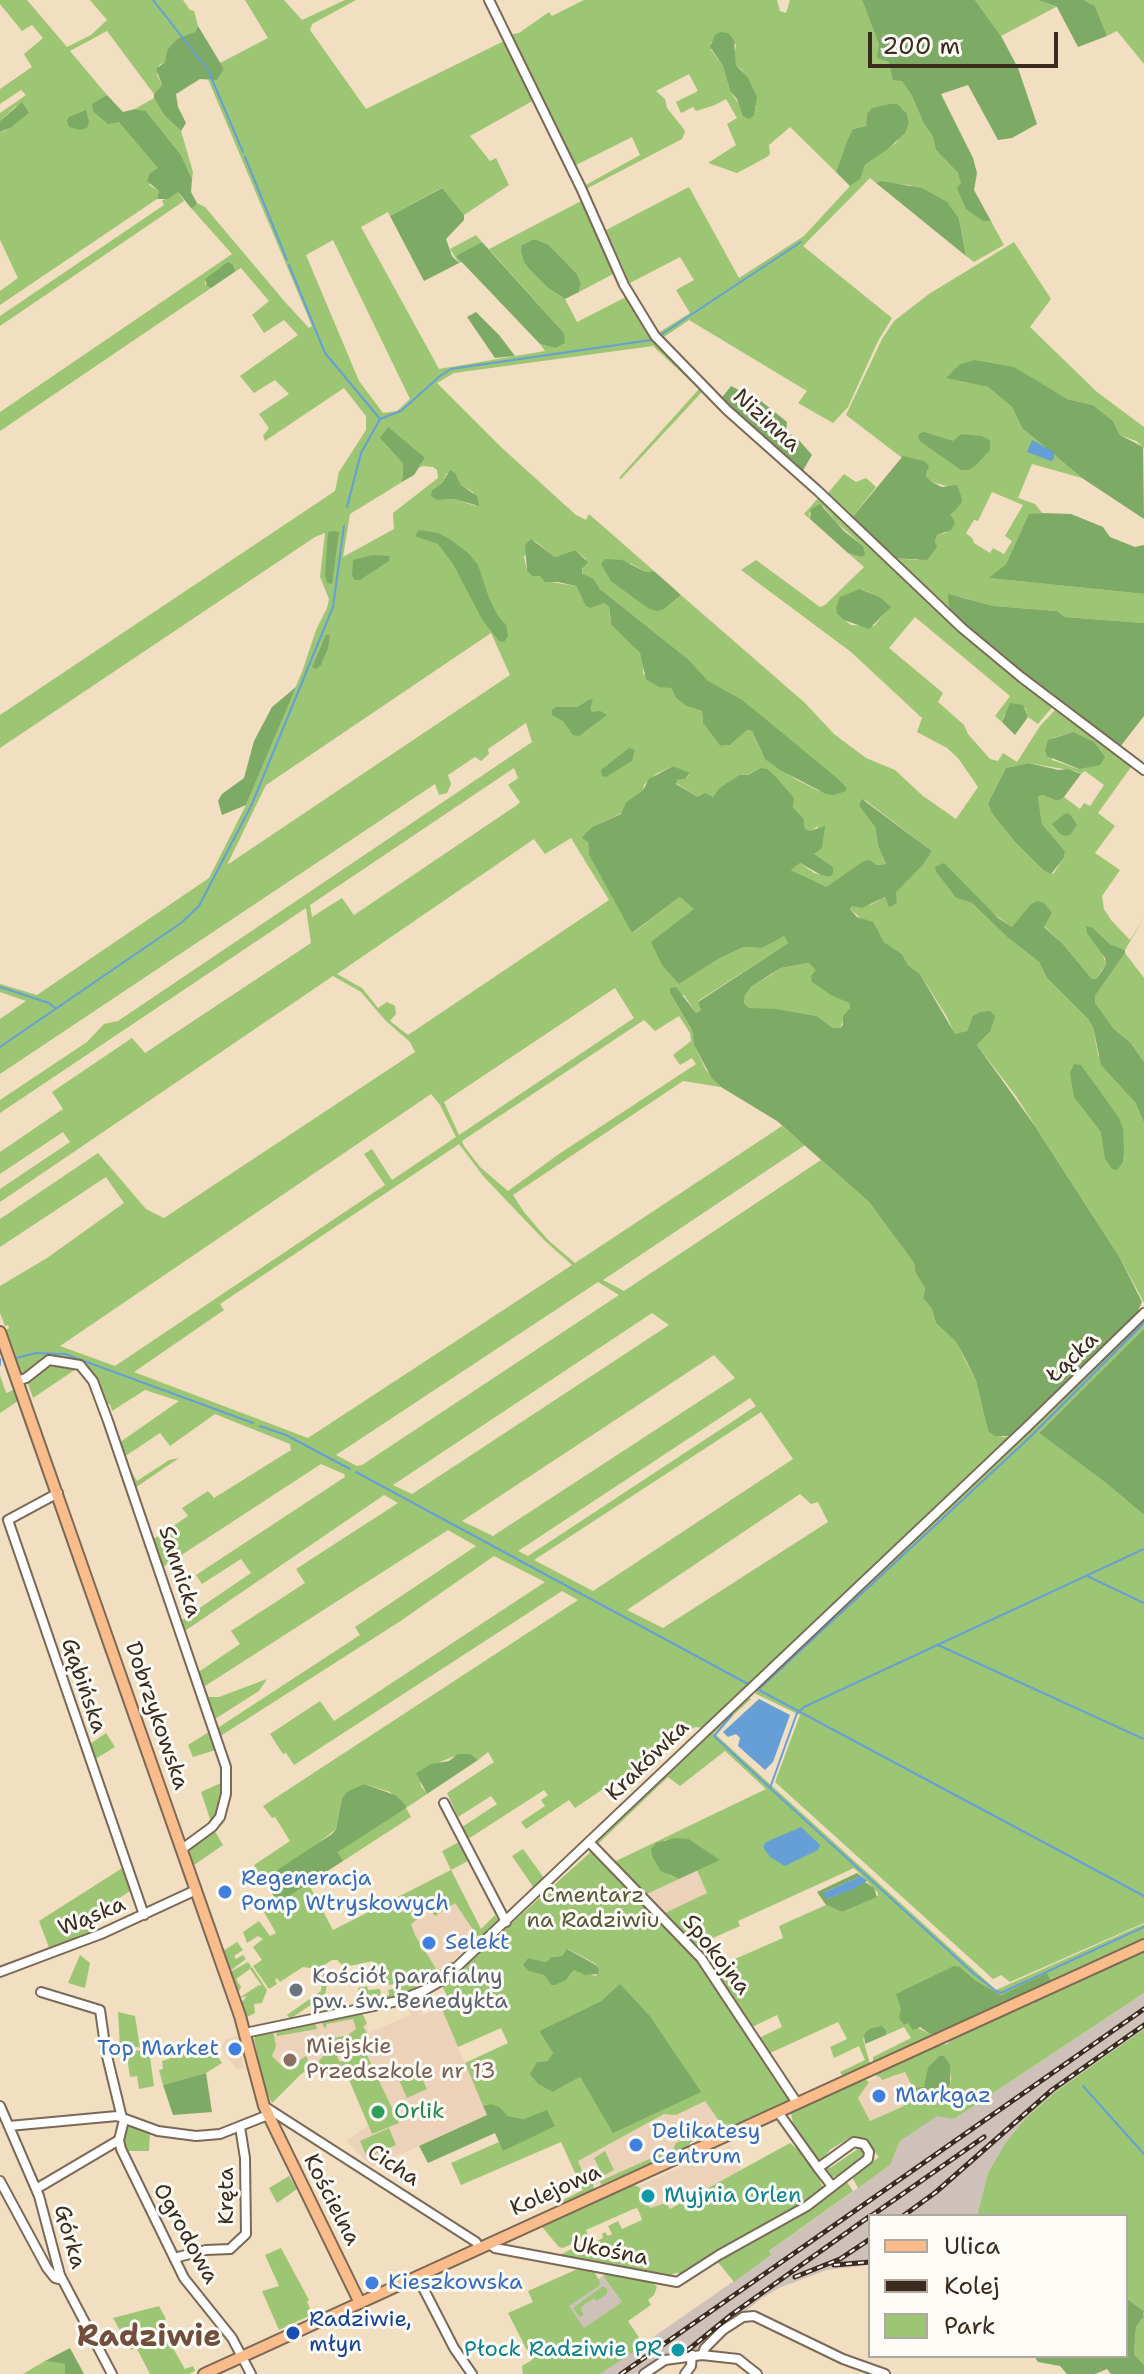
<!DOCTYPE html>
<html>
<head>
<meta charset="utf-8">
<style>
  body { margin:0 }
  #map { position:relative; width:1144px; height:2374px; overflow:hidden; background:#f2dec0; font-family:"Shantell Sans",sans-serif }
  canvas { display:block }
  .legend { position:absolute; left:868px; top:2214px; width:260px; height:144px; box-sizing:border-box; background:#fdfcf7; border:2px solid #afa8a0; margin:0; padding:10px 14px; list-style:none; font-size:24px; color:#3b2a1e }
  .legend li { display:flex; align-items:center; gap:16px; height:40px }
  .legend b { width:40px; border:2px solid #afa8a0 }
  .scale { position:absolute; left:868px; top:32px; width:190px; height:36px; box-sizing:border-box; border:4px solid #3b2a1e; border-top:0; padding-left:10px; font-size:24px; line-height:28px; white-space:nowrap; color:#3b2a1e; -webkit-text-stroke:6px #fdfcf7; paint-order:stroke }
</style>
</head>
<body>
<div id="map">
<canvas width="1144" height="2374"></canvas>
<ul class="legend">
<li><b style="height:10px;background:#f9bc8a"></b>Ulica</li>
<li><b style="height:10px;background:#3b2a1e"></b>Kolej</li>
<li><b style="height:22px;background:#9cc673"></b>Park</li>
</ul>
<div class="scale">200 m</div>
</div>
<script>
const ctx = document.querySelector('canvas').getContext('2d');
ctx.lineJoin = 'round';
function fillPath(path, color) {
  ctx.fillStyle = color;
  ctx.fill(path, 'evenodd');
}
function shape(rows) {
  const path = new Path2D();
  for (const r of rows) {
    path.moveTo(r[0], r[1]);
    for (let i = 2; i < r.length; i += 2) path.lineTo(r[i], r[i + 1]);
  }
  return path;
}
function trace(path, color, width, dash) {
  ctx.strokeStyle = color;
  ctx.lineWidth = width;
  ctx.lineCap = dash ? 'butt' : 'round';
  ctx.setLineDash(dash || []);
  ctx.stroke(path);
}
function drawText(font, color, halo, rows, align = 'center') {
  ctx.font = font + ' "Shantell Sans",sans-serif';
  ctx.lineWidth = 6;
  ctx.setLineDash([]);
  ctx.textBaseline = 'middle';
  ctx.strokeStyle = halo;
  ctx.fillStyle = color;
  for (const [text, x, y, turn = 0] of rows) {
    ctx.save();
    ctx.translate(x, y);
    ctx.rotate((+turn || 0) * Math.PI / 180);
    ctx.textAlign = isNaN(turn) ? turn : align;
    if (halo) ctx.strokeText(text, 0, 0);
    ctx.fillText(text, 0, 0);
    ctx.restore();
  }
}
fillPath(shape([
  [451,1869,483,1933,433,1978,385,1904],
  [697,1870,708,1893,665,1913,647,1894],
  [417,2000,423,2015,441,2007,487,2115,372,2167,346,2141,369,2125,344,2068,324,2077,315,2064,301,2074,272,2103,264,2085,254,2039,256,2035,363,2015,369,2033,410,2015,406,2003],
  [238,2036,244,2068,237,2069,225,2055,222,2045,226,2039],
  [905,2072,913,2088,899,2095,905,2106,870,2121,858,2098,866,2083,880,2076,894,2077],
  [701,2092,724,2126,583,2191,566,2154],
  [731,2145,741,2170,647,2221,636,2187]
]), '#edd2ba');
fillPath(shape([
  [1144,1993,1144,2029,1058,2090,1025,2119,1006,2142,988,2173,977,2216,870,2216,870,2265,827,2270,779,2288,762,2298,709,2340,698,2352,665,2356,635,2374,600,2374,770,2256,768,2252,890,2165,900,2141,937,2115,954,2119],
  [603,2276,625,2306,581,2338,559,2306]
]), '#cec1ba');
fillPath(shape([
  [0,0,27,0,67,47,91,35,107,20,90,0,183,0,190,10,194,11,198,26,195,32,189,36,179,38,165,62,159,65,157,75,162,85,154,94,107,31,70,51,107,95,98,102,133,135,158,168,149,185,159,191,157,199,0,305,0,291,18,278,0,240,0,132,5,131,28,113,16,106,0,121,0,113,26,95,21,90,0,104,0,89,32,67,24,54,43,38,32,25,22,31,0,4],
  [245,0,284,0,302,20,345,0,356,0,312,24,310,30,366,109,506,40,536,99,470,136,490,161,496,158,509,185,464,215,441,188,390,216,388,212,361,227,439,369,545,351,540,344,555,348,564,333,489,249,583,200,615,273,579,292,581,283,577,274,548,244,534,239,522,245,531,271,548,288,565,299,577,322,626,297,651,336,702,392,621,479,619,478,699,389,653,346,454,373,437,383,502,448,576,515,586,520,589,514,654,571,646,572,630,563,623,589,630,594,649,609,664,609,681,595,805,703,834,734,866,758,895,770,923,796,956,819,978,787,958,758,947,748,917,732,922,718,851,652,741,570,756,560,820,607,825,605,864,567,848,553,861,557,863,546,837,523,823,506,809,513,810,519,804,514,820,496,1054,705,1038,724,1028,717,1025,708,1004,715,1002,722,995,716,1010,696,915,617,889,648,943,693,938,702,964,725,968,734,990,759,998,761,1003,753,1017,762,1040,726,1057,708,1134,767,1135,769,1131,767,1098,813,1115,826,1095,853,1120,870,1102,896,1104,909,1111,920,1130,940,1144,918,1125,950,1110,944,1093,928,1106,964,1096,979,1092,979,1063,944,1044,926,1052,913,1031,904,1013,928,936,872,956,898,972,903,1007,937,1039,962,1047,978,1088,1019,1093,1027,1098,1055,1135,1102,1144,1123,1144,1303,1120,1258,1016,1096,977,1045,990,1032,980,1012,973,1017,967,1031,955,1035,947,1017,920,974,908,965,902,954,884,942,878,933,850,909,851,906,870,905,885,897,889,908,897,903,895,892,923,865,932,851,865,800,859,806,875,827,878,846,886,864,875,865,842,876,826,887,811,881,790,869,800,863,814,873,830,877,833,867,813,854,818,826,810,832,805,829,804,819,793,807,775,776,760,768,747,775,739,775,719,788,713,797,698,797,676,783,676,780,685,779,690,774,673,766,656,774,644,785,643,790,626,802,622,813,594,826,588,842,589,855,633,933,680,897,695,909,679,984,720,958,744,947,762,948,784,935,788,943,698,1001,701,1010,696,1013,684,995,670,993,692,1030,694,1045,706,1070,721,1087,683,1081,513,1195,524,1212,548,1240,575,1263,782,1126,805,1145,603,1280,624,1291,821,1160,869,1202,914,1263,915,1272,925,1288,923,1298,932,1309,936,1323,956,1342,976,1381,988,1431,1003,1437,1012,1436,705,1728,695,1727,575,1808,569,1800,526,1829,521,1822,545,1806,541,1800,548,1795,544,1790,468,1839,462,1827,497,1804,491,1796,458,1817,447,1793,494,1762,488,1752,478,1760,467,1754,452,1757,419,1771,421,1786,427,1794,406,1808,411,1817,343,1861,338,1852,405,1804,390,1792,364,1784,342,1798,336,1829,312,1848,271,1874,267,1885,254,1865,290,1841,275,1817,272,1818,263,1806,578,1600,562,1591,294,1765,286,1753,283,1754,270,1734,320,1701,334,1721,545,1582,494,1556,399,1622,219,1737,205,1697,219,1697,267,1679,259,1691,215,1719,219,1727,360,1635,355,1627,476,1546,448,1530,202,1688,197,1673,240,1644,231,1631,305,1583,296,1569,398,1503,384,1495,182,1633,179,1622,251,1573,241,1559,202,1584,196,1575,345,1477,344,1474,321,1464,163,1567,152,1540,188,1516,182,1508,208,1491,214,1498,291,1450,290,1444,215,1414,170,1446,160,1433,121,1459,116,1445,179,1401,145,1390,112,1411,110,1404,104,1406,88,1370,54,1357,44,1358,25,1375,21,1375,6,1330,9,1328,8,1325,5,1326,0,1313,0,1286,47,1258,124,1203,106,1177,0,1247,0,1219,98,1153,146,1209,164,1218,415,1052,410,1042,385,1020,361,992,333,976,0,1202,0,1189,70,1142,63,1132,0,1174,0,1152,63,1109,52,1092,132,1038,145,1053,311,943,306,908,0,1113,0,1100,87,1042,104,1024,118,1021,532,742,526,723,488,749,489,754,481,761,475,757,448,775,451,784,447,793,439,795,435,784,0,1074,0,1019,26,1001,0,992,0,984,37,995,209,878,246,805,302,672,316,630,327,608,329,599,320,577,325,533,315,537,0,748,0,715,335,491,339,472,366,430,366,416,344,388,265,441,263,436,269,428,259,414,289,394,275,380,254,393,240,376,298,335,284,320,264,333,252,315,269,301,241,268,236,271,233,265,205,279,205,284,211,288,0,431,0,412,232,254,191,208,197,203,205,207,285,302,309,328,312,326,208,79,212,80,224,69,220,63,268,38],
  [333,240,410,399,397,411,383,413,359,381,306,255],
  [380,438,425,458,419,468,423,466,433,467,437,470,438,478,393,513,394,529,343,557,350,514,402,482,403,464],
  [447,473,457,477,461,485,473,492,476,506,454,499,436,500,433,489,442,483],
  [535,541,555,557,575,550,586,559,581,574,584,576,594,579,600,589,688,659,707,681,741,699,846,787,819,791,797,780,772,764,762,753,752,731,747,730,730,745,720,746,703,723,702,711,686,706,676,698,671,688,643,674,644,660,640,653,610,620,609,607,604,603,585,605,576,586,551,582,540,576,532,576,527,571,524,557],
  [861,589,880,597,890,607,874,626,851,625,837,614],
  [491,633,510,675,227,865,266,785],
  [1073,732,1078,769,1052,760,1053,738],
  [1028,763,1075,771,1081,774,1085,771,1104,785,1090,806,1084,803,1080,809,1064,797,1058,801,1042,795,1038,797,1042,824,1065,851,1064,858,1053,874,1043,870,1014,841,991,812,988,803,1006,768],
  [514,768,518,778,508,785,520,802,517,805,354,915,342,898,312,917,310,905],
  [571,838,609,900,408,1035,390,1021,396,1014,395,1006,387,1002,378,1008,362,988,337,974,534,839,545,854],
  [615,988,634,1018,459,1135,444,1102],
  [679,1016,690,1033,691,1041,673,1055,680,1065,692,1058,696,1064,559,1154,508,1191,480,1167,464,1146,462,1141,644,1020,655,1031],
  [431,1094,440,1105,456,1137,392,1180,372,1149,364,1154,385,1185,115,1366,60,1346],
  [459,1144,484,1177,544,1240,572,1265,308,1438,134,1372,224,1310,220,1304],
  [598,1282,619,1295,362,1465,357,1466,336,1455],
  [652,1313,669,1325,412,1494,393,1485],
  [714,1355,735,1378,493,1536,462,1521],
  [750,1398,756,1406,528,1556,518,1551],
  [761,1412,793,1459,593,1591,534,1560],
  [800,1494,811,1504,818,1502,828,1522,663,1628,627,1610],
  [584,0,777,0,780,11,786,13,790,0,862,0,879,45,911,94,924,124,932,135,936,150,958,173,983,221,991,221,1004,245,974,262,966,256,959,219,910,185,876,183,870,178,803,246,892,318,878,341,848,407,833,423,798,403,807,391,689,320,661,339,658,333,690,313,676,290,694,280,680,257,630,283,606,230,689,187,739,278,804,236,850,186,859,179,865,165,896,143,909,122,907,113,902,108,889,104,871,109,867,113,866,126,853,129,836,172,790,127,769,145,770,154,767,157,737,173,708,163,736,145,727,124,737,118,726,99,715,105,696,111,693,107,681,113,676,102,698,91,689,74,656,91,665,99,667,108,683,128,685,132,682,139,588,188,584,186,640,155,632,137,574,166,510,35,519,33,549,12,552,16],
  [720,32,736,45,734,57,736,65,742,70,756,108,741,107,730,91,723,66,711,50,711,43],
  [975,0,1038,0,1056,7,1001,36],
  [1084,0,1144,0,1144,64,1117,31,1107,36,1095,6],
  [154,98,164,115,181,131,193,172,192,179,181,155,146,111,135,109],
  [177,191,184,201,0,326,0,316,164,205,162,201],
  [476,235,482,242,457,256,462,262,459,263,450,249],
  [1014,242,1051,299,1030,327,1097,392,1144,427,1144,448,1136,441,1120,435,1113,421,1093,405,1067,399,1040,384,947,378,988,387,1012,407,1022,428,1082,478,1032,464,1018,498,1035,504,1042,513,1029,515,1006,564,990,578,1144,594,1144,623,1065,617,1057,611,994,606,960,597,967,628,891,558,918,560,935,542,937,535,946,533,951,516,955,509,950,487,932,482,926,476,928,471,901,457,846,415,882,339,894,321,929,294],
  [992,492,1023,505,1005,536,1012,541,1004,554,993,548,990,553,974,543,972,538,966,533,974,520,978,521],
  [844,474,856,482,866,478,876,487,850,520,827,494],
  [1125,953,1144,978,1144,1062,1131,1043,1114,1029,1095,1004,1095,996],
  [809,963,815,966,826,991,849,1003,850,1008,840,1028,833,1028,817,1016,777,1009,749,1009,744,1003,745,995,752,986,771,975,781,968],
  [1144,1318,1144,1329,1039,1433,1106,1483,1144,1515,1144,1923,1010,1982,1001,1975,993,1979,775,1782,800,1715,756,1694,754,1688,1072,1389],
  [47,1363,79,1367,33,1398,27,1381],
  [0,1375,6,1393,16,1389,18,1401,0,1413],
  [179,1458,132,1490,126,1474,131,1471,137,1481,169,1460],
  [747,1697,751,1699,714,1733,996,1990,1144,1924,1144,1939,1051,1981,1047,1974,1001,1995,975,1980,960,1967,899,2003,908,2023,930,2034,939,2033,873,2063,873,2057,911,2038,904,2027,886,2035,884,2027,874,2028,863,2039,870,2064,843,2076,840,2072,865,2060,859,2046,834,2058,830,2047,847,2039,838,2022,770,2053,759,2038,782,2027,777,2015,750,2028,712,1969,783,1938,779,1926,826,1905,842,1912,878,1896,878,1893,854,1868,738,1921,740,1926,695,1946,665,1913,707,1893,697,1870,719,1860,689,1839,664,1840,669,1875,679,1879,647,1894,614,1862,766,1789,725,1751,680,1786,668,1777,597,1845,596,1842],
  [212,1730,219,1749,193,1757,188,1745],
  [106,1733,115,1747,92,1761,87,1746],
  [225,1781,222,1806,212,1825,201,1792],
  [213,1828,223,1845,194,1865,188,1848],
  [459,1842,468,1861,451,1870,481,1929,495,1915,498,1920,466,1955,462,1951,478,1937,455,1903,435,1916,431,1911,428,1913,424,1907,417,1912,420,1917,411,1924,415,1935,438,1972,452,1961,456,1965,449,1972,425,1987,421,1974,416,1976,412,1981,389,1985,388,1981,382,1982,380,1975,376,1976,373,1961,344,1967,337,1960,332,1960,318,1969,303,1967,280,1982,277,1978,275,1980,277,1984,269,1989,253,1966,262,1960,253,1947,263,1939,258,1936,247,1943,243,1932,259,1921,270,1936,276,1933,264,1912,308,1883,333,1930,451,1870,442,1851],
  [523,1849,544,1878,534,1888,512,1856],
  [594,1849,700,1960,791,2099,727,2128,722,2125,705,2101,676,2115,664,2114,578,2161,587,2182,592,2180,594,2189,560,2205,559,2202,583,2190,561,2142,461,2185,451,2163,499,2142,504,2151,524,2119,508,2116,490,2104,483,2106,465,2063,508,2043,501,2028,458,2047,441,2007,450,2002,442,1986],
  [568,1949,596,1964,599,1970,596,1976,574,1970,568,1978,551,1985,544,1975,535,1971,527,1958,546,1962,551,1957,562,1956],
  [620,1985,649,2015,613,2132,580,2077,553,2092,537,2062,547,2061,553,2053,539,2031,601,2001],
  [124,1867,133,1889,89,1918,96,1934,50,1950,39,1921],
  [237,1942,243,1950,234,1956,236,1959,243,1955,246,1959,230,1971,223,1951],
  [1144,1951,1144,1993,954,2119,937,2116,900,2141,890,2165,858,2188,852,2177,879,2157,864,2139,858,2137,848,2139,831,2149,819,2162,794,2129,791,2113,865,2079,869,2082,858,2098,870,2121,904,2106,901,2098,912,2102,932,2091,941,2093,950,2085,951,2078,949,2069,939,2056,928,2067,926,2085,922,2088,913,2088,905,2072,882,2080,880,2077,876,2076,877,2072,932,2047,947,2044,956,2036],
  [80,1955,90,1963,85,1988,68,1983],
  [248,1962,251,1966,249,1969,252,1967,267,1990,262,2003,254,2004,255,2013,247,2017,241,2003,247,1996,239,1998,259,1985,262,1986,250,1969,236,1979,241,1987,238,1994,230,1972],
  [323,1972,328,1979,325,1995,290,2019,287,2015,321,1991],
  [410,1984,421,1989,385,2001,385,1996,389,1995,388,1990],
  [367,1986,368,1990,380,1989,382,2001,361,2006,358,1988],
  [118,2012,135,2016,140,2047,120,2049],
  [362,2013,367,2023,363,2027,367,2033,337,2057,340,2062,365,2051,399,2123,372,2134,344,2068,324,2077,316,2064,301,2074,272,2103,264,2085,254,2039,256,2035,273,2031,276,2046,272,2056,281,2065,290,2066,306,2056,309,2062,318,2062,326,2053,326,2034,329,2039,348,2035,356,2029,353,2019,327,2024,325,2029,321,2021],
  [315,2023,317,2029,277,2036,276,2031],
  [1144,2029,1144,2311,1126,2298,1126,2216,977,2216,988,2173,1006,2142,1025,2119,1058,2090],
  [210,2045,222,2063,206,2073,163,2085,159,2070,163,2069,162,2061],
  [149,2050,154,2086,139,2089,137,2076,130,2077,126,2051],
  [418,2069,427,2089,407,2098,398,2078],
  [707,2123,717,2127,718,2131,691,2142,686,2148,601,2185,600,2181,674,2148,676,2143,709,2128],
  [128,2125,150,2133,149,2151,126,2151,124,2139],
  [389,2128,396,2145,367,2158,360,2141],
  [790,2143,803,2154,821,2178,820,2182,825,2190,809,2203,714,2254,683,2274,676,2273,664,2278,554,2258,589,2240,591,2244,603,2238,602,2234,605,2232,608,2236,612,2234,608,2226,618,2221,622,2229,642,2220,640,2214,637,2208,631,2210,586,2230,588,2236,563,2248,559,2247,542,2227,634,2185,639,2187,650,2208,666,2203,670,2209],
  [862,2146,865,2151,861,2161,838,2176,832,2177,824,2169,826,2167,830,2168],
  [605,2151,614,2170,603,2176,594,2158],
  [289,2176,297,2189,277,2203,269,2188],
  [847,2182,853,2191,769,2251,771,2255,734,2282,717,2261],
  [281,2248,309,2300,307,2302,313,2314,279,2330,262,2291,279,2286,265,2255],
  [582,2267,595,2273,600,2282,599,2286,569,2306,584,2328,622,2302,603,2276,609,2272,650,2280,657,2287,654,2295,648,2300,651,2305,628,2321,644,2345,600,2374,523,2374,522,2366,532,2360,508,2313,533,2302,528,2291],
  [603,2286,607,2289,607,2294,596,2301,594,2298,580,2308,584,2315,580,2317,573,2308],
  [159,2306,166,2319,159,2324,185,2369,193,2366,195,2371,189,2374,150,2374,136,2347,131,2350,113,2318],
  [1144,2314,1144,2365,1134,2354,1136,2327],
  [45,2361,65,2364,65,2374,23,2374]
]), '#9cc673');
fillPath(shape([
  [862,0,975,0,1001,36,1018,68,1037,124,1012,138,998,140,968,85,941,94,973,158,977,173,974,190,991,221,983,221,966,209,957,188,961,183,958,173,936,150,932,135,924,124,911,94,902,81,893,80,889,62,877,58,879,45],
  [1038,0,1084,0,1095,6,1107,36,1078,47,1057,7],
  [198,26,224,69,217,80,200,79,176,94,178,107,186,123,181,131,164,115,154,98,154,94,162,85,156,69,165,62,167,51,172,44,179,38,195,32],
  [720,32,728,33,734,40,736,65,748,78,757,97,754,115,749,119,743,116,737,99,730,91,723,66,710,47,715,35],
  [107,95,123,112,135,109,146,111,181,155,192,179,191,192,197,203,194,207,191,208,178,192,168,199,157,199,159,191,147,181,150,173,158,168,119,122,108,124,93,111,92,104],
  [22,102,29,113,10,128,0,132,0,121],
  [889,104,897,104,907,113,909,122,905,133,888,149,865,165,860,179,850,186,836,172,848,139,853,129,866,126,867,113,872,108],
  [86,110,89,122,87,128,80,130,69,127,67,121,69,117],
  [881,181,922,188,947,202,959,219,966,256,876,183],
  [442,188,464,215,464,220,446,239,452,256,459,263,424,281,390,216],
  [534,239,548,244,577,274,581,283,579,292,565,299,548,288,531,271,524,262,521,251,522,245],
  [482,242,564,333,565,343,555,348,540,344,456,256],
  [228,262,233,265,236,271,211,288,207,286,205,279],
  [476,312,499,335,515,356,495,358,467,317],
  [974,360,1014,367,1067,399,1093,405,1113,421,1120,435,1143,447,1144,519,1082,478,1022,428,1012,407,988,387,946,378,959,365],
  [731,386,761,401,787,422,786,432,798,439,812,455,801,474,720,400],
  [388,427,425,458,414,475,402,482,403,464,380,438],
  [924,432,953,441,961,434,981,436,990,440,990,450,975,466,968,470,961,470,921,442,918,437,920,433],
  [903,456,924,461,929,466,926,476,932,482,942,487,957,485,961,496,962,502,951,515,955,523,951,530,937,535,935,542,937,547,927,560,891,558,850,520],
  [450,470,455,473,461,485,477,496,479,506,454,499,437,500,431,496,432,490,442,483],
  [820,504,844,531,863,546,865,555,861,557,848,553,810,519,811,509],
  [1042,513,1071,514,1103,527,1110,537,1135,547,1144,545,1144,594,989,578,1006,564,1029,514],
  [419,530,438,533,451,540,468,553,478,565,489,598,498,616,506,625,508,636,504,642,499,641,483,621,453,564,438,544,415,536],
  [333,531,339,532,332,584,327,583,325,575,328,532],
  [531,539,555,557,575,550,588,562,582,569,582,574,594,579,600,589,688,659,708,681,741,699,757,712,838,779,846,787,846,791,834,795,826,794,780,770,765,759,752,731,747,730,730,745,720,746,703,723,702,711,686,706,676,698,671,688,659,687,646,679,640,653,611,624,609,607,604,603,590,608,585,605,576,586,558,582,545,582,540,576,532,576,527,571,525,545],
  [373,555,390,556,389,561,360,580,355,580,352,576,353,560],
  [605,559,622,560,646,572,654,571,681,595,664,609,658,611,649,609,611,581,601,564],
  [860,589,880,597,891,607,869,629,844,620,837,614,836,608,840,597],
  [948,594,994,606,1057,611,1065,617,1144,623,1144,716,1120,747,967,628,949,607],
  [326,635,330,635,328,648,321,665,316,669,312,667],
  [296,687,246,805,222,815,218,801,222,794,244,778,254,741,272,707],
  [590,699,593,700,590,709,592,712,600,711,607,715,579,736,573,735,563,721,552,715,552,710,556,707,578,707],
  [1010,703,1023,705,1028,717,1015,735,1002,722],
  [1073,732,1094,742,1105,757,1100,765,1079,769,1047,756,1045,751,1048,740],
  [629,748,635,750,632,761,606,777,602,776,601,770],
  [1028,763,1059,770,1068,769,1081,774,1064,797,1058,801,1042,795,1038,797,1042,824,1065,851,1064,858,1051,874,1043,870,1014,841,991,812,988,803,1006,768],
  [673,766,690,773,685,779,677,780,676,784,698,797,705,793,713,797,719,788,739,775,748,775,760,768,767,769,775,776,794,798,793,807,804,819,805,829,810,831,825,826,822,848,814,854,833,867,833,874,830,877,821,875,800,863,791,870,826,887,864,861,870,860,876,865,886,864,878,846,875,827,859,806,862,799,932,851,923,865,896,892,897,903,889,908,885,897,862,908,852,906,850,909,857,917,873,922,884,942,902,954,908,965,920,974,955,1034,967,1031,973,1016,980,1012,990,1011,995,1016,990,1032,977,1045,1035,1126,1120,1258,1142,1302,1136,1315,1012,1436,995,1436,988,1431,976,1381,967,1362,956,1342,936,1323,932,1309,923,1298,925,1288,915,1272,914,1263,869,1202,777,1121,721,1087,711,1077,694,1045,692,1030,670,993,670,988,676,987,696,1013,701,1010,698,1002,788,943,784,936,762,948,744,947,720,958,679,984,662,965,651,942,694,909,680,897,632,933,589,855,588,842,582,838,586,833,594,826,621,814,626,802,643,790,649,779],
  [809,963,816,970,811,976,812,982,831,995,849,1003,850,1008,843,1016,843,1025,840,1028,833,1028,817,1016,777,1009,749,1008,744,1003,745,995,752,986,781,968],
  [1066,813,1070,814,1077,825,1071,834,1066,836,1060,834,1052,824],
  [944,863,998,918,1012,927,1031,904,1038,901,1044,903,1052,913,1044,927,1063,944,1092,979,1096,979,1102,971,1106,964,1105,958,1087,933,1086,926,1093,928,1110,944,1125,950,1125,953,1095,996,1095,1003,1114,1029,1131,1043,1144,1062,1144,1123,1135,1102,1101,1065,1093,1027,1088,1019,1047,978,1039,962,1007,937,972,903,956,898,936,872,935,867],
  [1074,1064,1081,1065,1119,1118,1123,1129,1124,1152,1123,1162,1117,1170,1112,1169,1105,1159,1101,1132,1074,1097,1070,1073],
  [1144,1329,1144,1515,1106,1483,1039,1433],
  [458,1754,470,1754,478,1760,427,1794,416,1773,431,1764,449,1761],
  [364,1784,395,1795,405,1804,406,1808,338,1852,343,1861,278,1903,267,1885,271,1874,332,1834,336,1829,342,1798,347,1792],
  [675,1838,689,1839,720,1860,679,1879,661,1871,652,1856,651,1849,656,1843],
  [857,1873,861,1876,825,1892,828,1899,865,1882,874,1888,877,1897,842,1912,826,1905,817,1892],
  [567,1949,596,1965,599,1969,598,1974,585,1975,574,1970,566,1980,555,1985,551,1985,544,1975,529,1971,523,1965,528,1958,546,1962,551,1957,562,1956],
  [954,1966,960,1967,975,1980,1001,1995,1047,1973,1051,1981,939,2033,930,2034,920,2027,913,2030,908,2023,904,2025,899,2018,901,2009,896,1994],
  [620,1984,649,2015,701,2092,613,2133,580,2077,553,2092,538,2084,530,2074,537,2062,547,2061,553,2053,539,2031,601,2001],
  [882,2026,886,2030,886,2035,865,2044,864,2035,869,2029],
  [939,2056,944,2056,950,2065,950,2085,941,2093,928,2092,931,2100,925,2103,901,2098,899,2095,913,2088,924,2087,928,2067],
  [206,2073,212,2112,173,2115,163,2085],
  [490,2104,499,2107,508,2116,524,2119,547,2110,555,2126,503,2151,495,2133,428,2163,419,2146,487,2115,483,2106],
  [1126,2298,1144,2311,1143,2317,1136,2327,1134,2354,1144,2365,1144,2374,1111,2374,1107,2369,1095,2374,1067,2374,1060,2366,1038,2362,1034,2356,1126,2356],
  [70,2348,84,2374,65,2374,65,2364,45,2361]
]), '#7dab65');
fillPath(shape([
  [1032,440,1054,452,1054,459,1051,461,1027,452],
  [759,1699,790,1715,773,1762,765,1770,738,1746,740,1738,736,1734,728,1737,723,1732],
  [801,1827,820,1845,818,1850,785,1866,770,1857,763,1847,766,1842],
  [861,1876,867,1881,855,1888,828,1899,824,1896,825,1892]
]), '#669fd5');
trace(shape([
  [153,0,208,70,243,152],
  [245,157,287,260],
  [289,265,325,353,380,419,361,453,347,507],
  [662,334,801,242],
  [380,419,401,411,440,376,451,369,651,340],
  [0,987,49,1003,55,1008],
  [0,1047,181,923,199,906,252,804,333,607,344,526],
  [16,1358,36,1353,65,1354,253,1423],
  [0,1359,0,1365],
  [260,1426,286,1435,350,1469],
  [356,1472,748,1684],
  [1087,1576,1144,1603],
  [938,1645,1144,1739],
  [759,1689,1028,1439,1144,1323],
  [759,1690,1144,1896],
  [732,1715,714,1736,770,1788,797,1713,804,1707,1144,1549],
  [771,1789,973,1973,996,1991,1001,1993,1144,1927],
  [1083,2086,1144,2154]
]), '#669fd5', 2);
const minor = shape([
  [489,0,581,188,624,285,655,336,727,410,818,491,962,628,1021,677,1144,770],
  [17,1381,26,1378,49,1360,80,1365,93,1381,108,1421,226,1767,226,1794,220,1817,212,1827,182,1849],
  [58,1493,8,1520,144,1915],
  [444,1803,506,1922],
  [589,1842,701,1958,797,2103],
  [0,1972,101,1934,196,1890],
  [41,1992,100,2010,106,2052,122,2118],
  [245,2033,398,2001,425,1990,444,1979,1027,1427,1144,1313],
  [0,2106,39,2196,60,2275,112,2374],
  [264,2106,476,2242,479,2248],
  [124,2120,119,2140,121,2149,184,2278,232,2338,251,2374],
  [9,2126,117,2116,158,2131,196,2136,220,2134,268,2115],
  [818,2168,832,2186],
  [0,2181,47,2268,55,2278,62,2280],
  [36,2189,119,2140],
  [489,2244,495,2248,677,2282,719,2255,807,2206,868,2159,869,2152,864,2144,854,2142,818,2168,778,2112],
  [174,2258,206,2250,230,2249,246,2234,245,2158,240,2127],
  [417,2276,454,2348,472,2374],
  [702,2355,705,2348,723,2330,743,2317,754,2316,843,2359,885,2374],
  [644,2374,665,2360,702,2355,738,2359,757,2374],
  [685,2374,691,2366,692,2355]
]);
const major = shape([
  [0,1332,240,2016,264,2106,360,2303],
  [204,2374,1144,1945]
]);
trace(minor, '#7b6957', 12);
trace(major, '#7b6957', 14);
trace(minor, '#fff', 8);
trace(major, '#f9bc8a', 10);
const rail = shape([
  [871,2216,984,2137],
  [903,2216,936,2192,1052,2090,1144,2025],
  [834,2265,870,2262],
  [795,2277,840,2259,870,2239],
  [688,2350,731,2315,870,2216],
  [621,2374,1144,2009]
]);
trace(rail, '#3b2a1e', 5);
trace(rail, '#fdfcf7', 2, [6]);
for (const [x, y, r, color] of [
  [225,1892,8,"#3f7fe0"],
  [429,1943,8,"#3f7fe0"],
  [296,1990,8,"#6b7280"],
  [235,2049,8,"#3f7fe0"],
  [290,2060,8,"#8d6e63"],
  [879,2096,8,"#3f7fe0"],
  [378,2112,8,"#2e9e5b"],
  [636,2145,8,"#3f7fe0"],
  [648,2196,8,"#0f9aa8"],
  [372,2283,8,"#3f7fe0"],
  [293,2333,8,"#1a4fb4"],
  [678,2350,8,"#0f9aa8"]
]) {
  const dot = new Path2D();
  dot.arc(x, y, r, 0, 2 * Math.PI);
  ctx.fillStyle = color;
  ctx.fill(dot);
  trace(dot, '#fdfcf7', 3);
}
drawText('22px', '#3b2a1e', '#fdfcf7', [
  ["Nizinna",766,421,42],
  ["Łącka",1073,1358,-44],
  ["Sannicka",179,1572,72],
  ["Gąbińska",83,1686,71],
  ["Dobrzykowska",156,1716,71],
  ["Krakówka",648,1761,-44],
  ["Wąska",92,1917,-22],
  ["Spokojna",716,1955,52],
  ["Cicha",393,2166,33],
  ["Kolejowa",556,2191,-24],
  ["Kręta",227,2196,-90],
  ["Kościelna",331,2200,63],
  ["Ogrodowa",185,2234,61],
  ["Górka",69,2237,74],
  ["Ukośna",610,2252,11]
]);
drawText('22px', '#366cbe', '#fdfcf7', [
  ["Regeneracja",241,1879],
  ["Pomp Wtryskowych",241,1904],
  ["Selekt",445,1943],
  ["Top Market",219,2049,"right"],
  ["Markgaz",895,2096],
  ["Delikatesy",652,2132],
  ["Centrum",652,2157],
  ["Kieszkowska",388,2283]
], 'left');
drawText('22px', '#585938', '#fdfcf7', [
  ["Cmentarz",593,1896],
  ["na Radziwiu",593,1921]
]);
drawText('22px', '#5b616d', '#fdfcf7', [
  ["Kościół parafialny",312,1977],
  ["pw. św. Benedykta",312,2002]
], 'left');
drawText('22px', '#785e54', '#fdfcf7', [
  ["Miejskie",306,2047],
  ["Przedszkole nr 13",306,2072]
], 'left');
drawText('22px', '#27864d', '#fdfcf7', [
  ["Orlik",394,2112]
], 'left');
drawText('22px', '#0d838f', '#fdfcf7', [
  ["Myjnia Orlen",664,2196],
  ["Płock Radziwie PR",662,2350,"right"]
], 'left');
drawText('22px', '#164399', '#fdfcf7', [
  ["Radziwie,",309,2320],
  ["młyn",309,2345]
], 'left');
drawText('bold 30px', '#724e3c', '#fdfcf7', [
  ["Radziwie",149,2338]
]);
</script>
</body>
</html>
